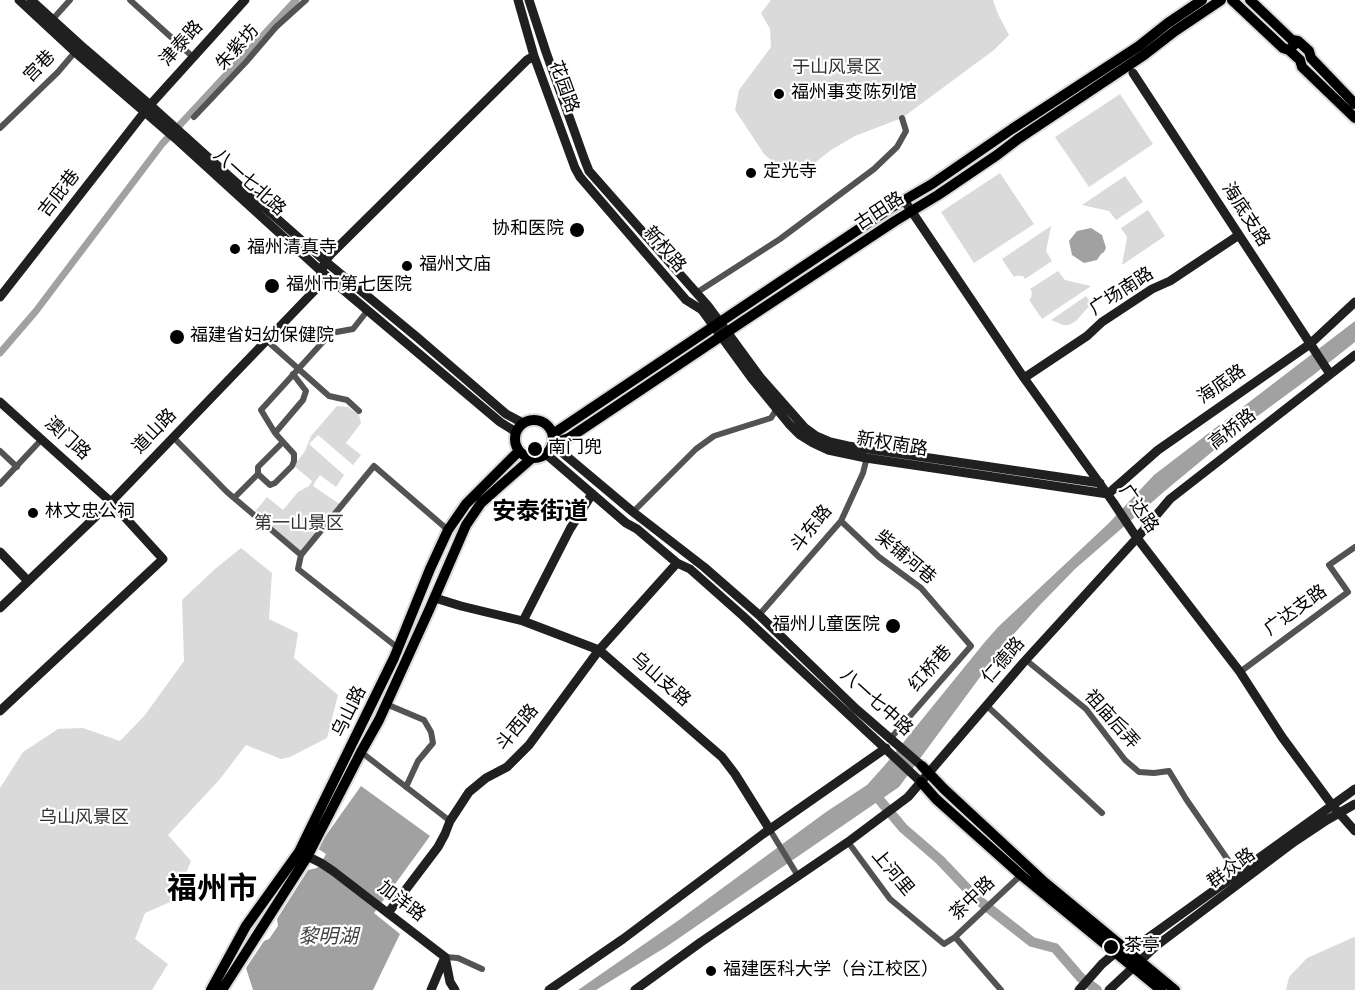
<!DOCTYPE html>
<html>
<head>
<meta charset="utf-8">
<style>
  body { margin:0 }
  canvas { display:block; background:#fff }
</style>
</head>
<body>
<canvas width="1355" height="990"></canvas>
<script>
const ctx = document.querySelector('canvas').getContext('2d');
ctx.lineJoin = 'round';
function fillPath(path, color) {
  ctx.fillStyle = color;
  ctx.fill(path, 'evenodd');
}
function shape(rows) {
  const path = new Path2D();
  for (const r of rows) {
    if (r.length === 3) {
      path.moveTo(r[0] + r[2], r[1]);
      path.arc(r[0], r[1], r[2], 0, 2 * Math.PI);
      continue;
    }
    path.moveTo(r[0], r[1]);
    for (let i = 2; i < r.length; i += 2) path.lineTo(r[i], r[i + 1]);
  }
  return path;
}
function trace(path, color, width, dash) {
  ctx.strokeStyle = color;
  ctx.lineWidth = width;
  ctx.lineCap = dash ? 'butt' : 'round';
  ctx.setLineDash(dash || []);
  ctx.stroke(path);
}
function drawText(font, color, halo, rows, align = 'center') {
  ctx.font = font + ' "Titillium Web","Noto Sans SC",sans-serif';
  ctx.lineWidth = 4.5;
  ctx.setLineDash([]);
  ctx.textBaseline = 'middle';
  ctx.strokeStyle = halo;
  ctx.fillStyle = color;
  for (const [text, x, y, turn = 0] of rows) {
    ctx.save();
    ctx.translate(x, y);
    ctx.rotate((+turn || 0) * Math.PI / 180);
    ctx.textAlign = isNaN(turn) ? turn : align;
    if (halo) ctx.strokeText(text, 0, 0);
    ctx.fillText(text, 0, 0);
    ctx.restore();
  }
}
fillPath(shape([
  [771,0,993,0,998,14,1009,35,994,50,902,118,855,136,831,150,793,180,764,154,735,110,739,90,771,47,770,29,761,13],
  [1120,94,1153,144,1089,187,1055,137],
  [1000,173,1034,224,974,263,941,212],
  [1125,176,1143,202,1116,220,1109,211,1082,205],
  [1148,210,1165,236,1122,265,1127,237,1121,228],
  [1051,226,1046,251,1052,261,1025,279,1023,276,1016,276,1014,277,1002,259],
  [1058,271,1065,280,1091,286,1042,319,1029,300,1031,298,1032,292,1030,289],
  [1086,296,1091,304,1076,321,1069,325,1063,325,1051,320],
  [337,406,348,407,359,415,361,423,346,443,361,455,353,465,318,435,309,444,344,475,336,487,320,475,315,482,313,486,341,505,301,555,253,514,267,497,283,510,298,492,309,486,312,481,294,466,305,451,311,436],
  [241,548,272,573,269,619,298,633,294,658,338,695,327,738,290,757,281,759,246,745,220,779,168,835,191,861,175,900,145,913,135,939,168,964,152,990,0,990,0,788,23,752,58,729,83,728,120,741,145,715,184,661,182,600,215,569],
  [1354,937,1355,938,1355,990,1286,990,1289,977,1307,958]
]), '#dadada');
fillPath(shape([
  [1091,228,1102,235,1106,248,1104,252,1101,254,1097,260,1084,263,1072,255,1069,241,1077,231],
  [1355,321,1355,342,1312,376,1236,432,1166,490,1075,569,1039,606,1003,646,899,787,666,947,596,990,578,990,679,920,826,812,867,785,885,765,984,643,998,627,1109,523,1154,475],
  [361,786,430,836,374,913,400,934,373,990,253,990,246,968,264,941,269,939,278,926,277,919,308,870,317,868,321,863,326,854,317,848]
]), '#a1a1a1');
trace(shape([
  [0,353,36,311,162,144,296,0]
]), '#a1a1a1', 7);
trace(shape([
  [873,792,903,828,940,860,977,899,1032,942,1055,948,1081,978,1097,990]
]), '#a1a1a1', 10);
const primary = shape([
  [1232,0,1283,48,1289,50,1300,60,1302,67,1355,118],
  [1250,0,1292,40,1294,45],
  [1292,40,1298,41,1309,51,1311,58,1355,104],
  [534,439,19],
  [553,434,889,209,932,184,1012,129,1139,46,1168,23,1202,0],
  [552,444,569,438,745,320,895,221,938,195,997,155,1018,139,1144,55,1175,31,1221,0],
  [922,766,944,789,1042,880,1175,990],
  [921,782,936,799,1021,875,1161,990],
  [211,990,246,926,299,852,394,658,430,569,448,530,466,504,519,451],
  [222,990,307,857,361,752,379,720,430,608,466,525,481,503,500,486,532,458]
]);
trace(primary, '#dbdbdb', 14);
trace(shape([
  [130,0,193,57],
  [52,20,70,0],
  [194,117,246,62,276,27,306,0],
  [0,128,58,72,75,52],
  [696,293,780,239,874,169,897,147,906,131,902,118],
  [266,340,329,396,347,400,359,411],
  [275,433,303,400,306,391,293,374],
  [173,437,227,492,301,555],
  [283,442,258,467,258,474,270,485,275,483,292,466,294,461,294,454,275,433,261,410,331,333,353,329,368,310],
  [0,451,17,467],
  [0,484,42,439],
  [234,498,258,474],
  [633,512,696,449,714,436,771,418,776,410],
  [841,521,879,557,921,588,971,646,890,739],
  [759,615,841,521,863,473,867,457],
  [398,648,298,569,301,555,374,466,448,530],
  [1026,660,1086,709,1125,760,1139,772,1154,773,1169,771,1186,799,1237,873],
  [1240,672,1348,592,1329,565,1355,547],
  [386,704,424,720,431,732,433,743,418,761,406,787],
  [986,705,1102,813],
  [361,752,450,821],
  [770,830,798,876],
  [848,842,890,899,944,944,955,937,1021,875],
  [955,937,1001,990],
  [445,957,458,958,482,969]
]), '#535353', 6);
trace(shape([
  [19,0,75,52,175,138,322,272,500,422,516,432],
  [31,0,85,49,150,105,239,185,325,261,418,338,506,414,523,423],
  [518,0,534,56,575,168,580,177,686,300,702,310,753,380,789,424,800,435,813,443,828,450,866,458,1108,494,1158,450,1310,344,1355,302],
  [529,0,546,52,585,161,589,171,708,306,760,377,805,428,816,436,830,442,848,446,1100,483],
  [1133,73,1330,374],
  [904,200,1024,378,1113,502,1137,538,1240,672,1282,737,1332,805,1355,831],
  [0,297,150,105,245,0],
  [1024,378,1087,336,1102,322,1152,289,1170,281,1239,235],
  [0,402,111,502,163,559,0,711],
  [552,444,633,512,704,567,759,615,855,708,922,766],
  [546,454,626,523,637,529,677,563,690,569,743,616,921,782],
  [0,552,28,581],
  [435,598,461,606,523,621,599,650,722,757,735,774,770,830],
  [0,608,111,502,316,289,325,261,331,254,527,60,534,56],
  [523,621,570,529,592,494],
  [301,853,321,863,333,871,445,957,450,982,455,990],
  [388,913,438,847,445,834,450,821,469,792,486,778,507,767,529,745,599,650,677,563],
  [431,990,445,957],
  [549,990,623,939,763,834,886,748],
  [635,990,701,942,848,842,908,797,1023,663,1137,538,1170,499,1355,355],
  [1079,990,1102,964,1115,953,1148,938,1355,789],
  [1109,990,1156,946,1294,842,1327,820,1355,804]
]), '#202020', 9);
trace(primary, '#000', 10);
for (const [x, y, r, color] of [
  [779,94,6,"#000"],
  [751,173,6,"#000"],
  [577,230,8,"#000"],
  [235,249,6,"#000"],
  [407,266,6,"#000"],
  [272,286,8,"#000"],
  [177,337,8,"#000"],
  [535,449,8,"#000"],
  [33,513,6,"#000"],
  [893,626,8,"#000"],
  [1111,947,8,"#000"],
  [711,971,6,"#000"]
]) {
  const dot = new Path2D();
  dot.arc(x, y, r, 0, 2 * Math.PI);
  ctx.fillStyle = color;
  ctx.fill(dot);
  trace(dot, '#fff', 2);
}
drawText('18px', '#000', '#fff', [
  ["津泰路",182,44,-48],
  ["朱紫坊",238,48,-48],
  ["宫巷",40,67,-46],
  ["花园路",563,87,70],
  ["八一七北路",249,183,42],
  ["吉庇巷",60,194,-52],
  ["古田路",880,212,-33],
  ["海底支路",1245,215,57],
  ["新权路",664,250,49],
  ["广场南路",1122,292,-33],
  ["海底路",1222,385,-35],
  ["高桥路",1233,430,-38],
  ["道山路",155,432,-46],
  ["澳门路",67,439,42],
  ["新权南路",892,445,9],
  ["广达路",1138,509,55],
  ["斗东路",812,529,-51],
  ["柴铺河巷",905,558,40],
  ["广达支路",1296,611,-36],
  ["仁德路",1004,661,-49],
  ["红桥巷",931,669,-49],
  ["乌山支路",660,680,41],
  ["八一七中路",876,703,42],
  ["乌山路",350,712,-64],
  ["祖庙后弄",1111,720,48],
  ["斗西路",518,728,-50],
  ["群众路",1232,869,-36],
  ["上河里",892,873,50],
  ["茶中路",973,899,-44],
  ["加洋路",401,902,37]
]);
drawText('18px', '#313131', '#fff', [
  ["于山风景区",837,69],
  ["第一山景区",299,525],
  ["乌山风景区",84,819]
]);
drawText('18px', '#000', '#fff', [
  ["福州事变陈列馆",791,94],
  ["定光寺",763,173],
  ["协和医院",564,230,"right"],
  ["福州清真寺",247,249],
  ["福州文庙",419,266],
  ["福州市第七医院",286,286],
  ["福建省妇幼保健院",190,337],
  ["南门兜",548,449],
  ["林文忠公祠",45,513],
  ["福州儿童医院",880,626,"right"],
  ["茶亭",1124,947],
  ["福建医科大学（台江校区）",723,971]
], 'left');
drawText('italic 20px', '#424242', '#fff', [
  ["黎明湖",328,938]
]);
drawText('bold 24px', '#000', '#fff', [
  ["安泰街道",540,513]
]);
drawText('bold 30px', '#000', '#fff', [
  ["福州市",212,891]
]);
</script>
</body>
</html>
